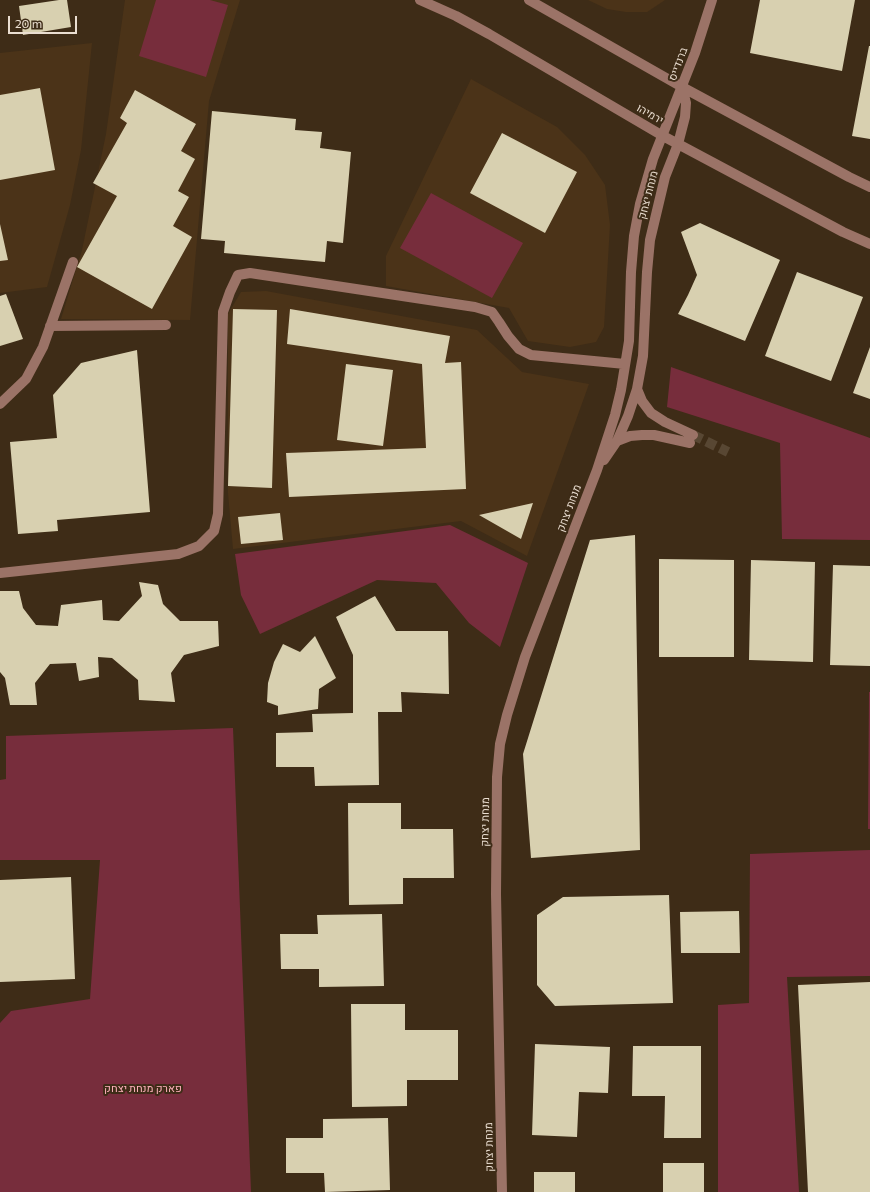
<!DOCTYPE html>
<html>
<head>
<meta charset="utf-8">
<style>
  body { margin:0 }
  #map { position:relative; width:870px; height:1192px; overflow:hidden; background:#3e2c17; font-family:Commissioner,sans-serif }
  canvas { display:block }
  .scale { position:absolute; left:8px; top:16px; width:69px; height:18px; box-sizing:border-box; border:2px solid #eaded1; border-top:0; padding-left:5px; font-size:12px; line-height:14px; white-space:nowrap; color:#eaded1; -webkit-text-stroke:3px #3e2c17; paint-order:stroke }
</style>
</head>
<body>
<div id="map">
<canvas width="870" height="1192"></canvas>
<div class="scale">20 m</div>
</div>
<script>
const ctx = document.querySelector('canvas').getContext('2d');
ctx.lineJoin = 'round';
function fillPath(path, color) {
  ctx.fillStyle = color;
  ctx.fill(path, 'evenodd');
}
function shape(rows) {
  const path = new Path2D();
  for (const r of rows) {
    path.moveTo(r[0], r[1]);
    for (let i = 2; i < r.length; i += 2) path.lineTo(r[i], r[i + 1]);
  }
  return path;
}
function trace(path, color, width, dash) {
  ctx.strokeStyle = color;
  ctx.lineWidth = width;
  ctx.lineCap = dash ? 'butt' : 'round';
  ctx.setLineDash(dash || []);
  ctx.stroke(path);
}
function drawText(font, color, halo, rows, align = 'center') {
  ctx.font = font + ' Commissioner,Heebo,sans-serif';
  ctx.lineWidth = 4;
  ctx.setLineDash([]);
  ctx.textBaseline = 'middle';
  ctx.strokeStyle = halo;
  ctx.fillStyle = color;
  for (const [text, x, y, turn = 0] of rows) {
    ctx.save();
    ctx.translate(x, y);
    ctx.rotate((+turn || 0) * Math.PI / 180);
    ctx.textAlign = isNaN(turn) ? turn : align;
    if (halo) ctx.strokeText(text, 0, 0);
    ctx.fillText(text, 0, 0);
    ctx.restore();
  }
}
fillPath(shape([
  [125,0,240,0,209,101,190,320,61,319,82,250,106,134],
  [588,0,665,0,647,12,626,12,607,9],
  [92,43,81,150,70,205,47,287,0,293,0,53],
  [471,79,557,127,585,155,605,185,610,225,604,327,596,342,570,347,528,341,509,308,386,286,386,256],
  [266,291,477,330,522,372,589,384,527,556,461,521,233,549,228,493,228,314,241,292]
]), '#4b3318');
fillPath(shape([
  [156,0,210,0,228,5,206,77,139,56],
  [431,193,523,243,492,298,400,248],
  [671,367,870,438,870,540,782,539,780,443,667,407],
  [450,525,528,563,500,647,469,623,436,583,377,580,260,634,241,595,235,554],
  [869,692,870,692,870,829,868,829],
  [233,728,251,1192,0,1192,0,1023,11,1011,90,999,100,860,0,860,0,780,6,779,6,736],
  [870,850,870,976,787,977,799,1192,718,1192,718,1005,749,1003,750,854]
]), '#772d3c');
fillPath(shape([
  [59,0,67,0,71,27,23,35,19,6],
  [760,0,855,0,842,71,750,53],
  [869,46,870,46,870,139,852,136],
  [40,88,55,170,0,180,0,95],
  [135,90,196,124,181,151,195,159,178,191,189,197,173,226,192,237,152,309,77,267,117,196,93,183,127,123,120,118],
  [212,111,296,119,295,130,322,132,320,148,351,152,343,243,327,241,325,262,224,253,225,241,201,239],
  [502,133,577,172,545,233,470,193],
  [700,223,780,260,745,341,678,314,688,295,697,275,681,232],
  [0,224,8,260,0,261],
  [797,272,863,297,831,381,765,356],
  [6,294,23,339,0,346,0,296],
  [233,309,277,310,272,488,228,486],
  [290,309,450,336,445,363,461,362,466,489,289,497,286,453,426,448,422,364,287,344],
  [870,347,870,399,853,393],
  [137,350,150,512,57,520,58,531,18,534,10,442,57,438,53,395,81,363],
  [346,364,393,370,383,446,337,440],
  [533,503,521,539,479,515],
  [280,513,283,540,241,544,238,517],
  [635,535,640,850,531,858,523,754,590,540],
  [659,559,734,560,734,657,659,657],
  [751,560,815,562,813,662,749,660],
  [833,565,870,566,870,666,830,665],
  [139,582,158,585,163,604,180,621,218,621,219,646,184,655,171,673,175,702,139,700,138,680,112,658,98,657,99,677,79,681,76,663,50,664,35,683,37,705,10,705,5,678,0,672,0,591,19,591,23,608,36,625,58,626,61,605,102,600,103,620,119,621,142,596],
  [375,596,396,631,448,631,449,694,401,692,402,712,378,712,379,785,315,786,314,767,276,767,276,733,313,732,312,714,353,713,353,655,336,617],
  [315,636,336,678,319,689,318,709,278,715,278,706,267,702,268,683,274,662,283,644,300,652],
  [348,803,401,803,401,829,453,829,454,878,403,878,403,904,349,905],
  [71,877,75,979,0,982,0,880],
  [669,895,673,1003,555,1006,537,985,537,915,563,897],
  [739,911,740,953,681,953,680,912],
  [382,914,384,986,319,987,319,969,281,969,280,934,318,934,317,915],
  [870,982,870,1192,808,1192,798,985],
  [351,1004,405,1004,405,1030,458,1030,458,1080,407,1080,407,1106,352,1107],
  [535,1044,610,1047,608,1093,579,1092,577,1137,532,1135],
  [633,1046,701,1046,701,1138,664,1138,665,1096,632,1096],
  [388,1118,390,1190,325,1192,324,1173,286,1173,286,1138,323,1138,323,1119],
  [663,1163,704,1163,704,1192,663,1192],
  [534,1172,575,1172,575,1192,534,1192]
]), '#d8d0b0');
trace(shape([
  [693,435,728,452]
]), '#584733', 10, [10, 5]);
trace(shape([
  [420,0,456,16,489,34,663,136,843,232,870,244],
  [529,0,682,87,849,177,870,187],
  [50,326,166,325],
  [637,389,642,401,651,413,665,422,693,435],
  [0,404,26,379,43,347,73,262],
  [617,441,630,436,642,435,654,435,690,443],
  [604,460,617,441,628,416,637,389,643,356,647,272,650,240,665,177,678,144,685,117,686,103,682,87],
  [0,573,178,554,199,546,214,531,218,514,223,312,230,292,238,275,250,273,475,307,492,312,499,322,508,336,519,349,531,355,625,364],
  [502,1192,496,894,497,777,500,744,507,715,525,657,597,470,615,415,621,390,629,341,631,272,634,236,640,204,653,159,695,53,712,0]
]), '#9b7367', 10);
drawText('11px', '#eaded1', '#3e2c17', [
  ["ברנדייס",678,64,-69],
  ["ירמיהו",650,114,30],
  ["מנחת יצחק",648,195,-75],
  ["מנחת יצחק",569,508,-69],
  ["מנחת יצחק",485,822,-89],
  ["מנחת יצחק",489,1147,-91]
]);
drawText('11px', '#feb2bc', '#3e2c17', [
  ["פארק מנחת יצחק",143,1088]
]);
</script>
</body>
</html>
